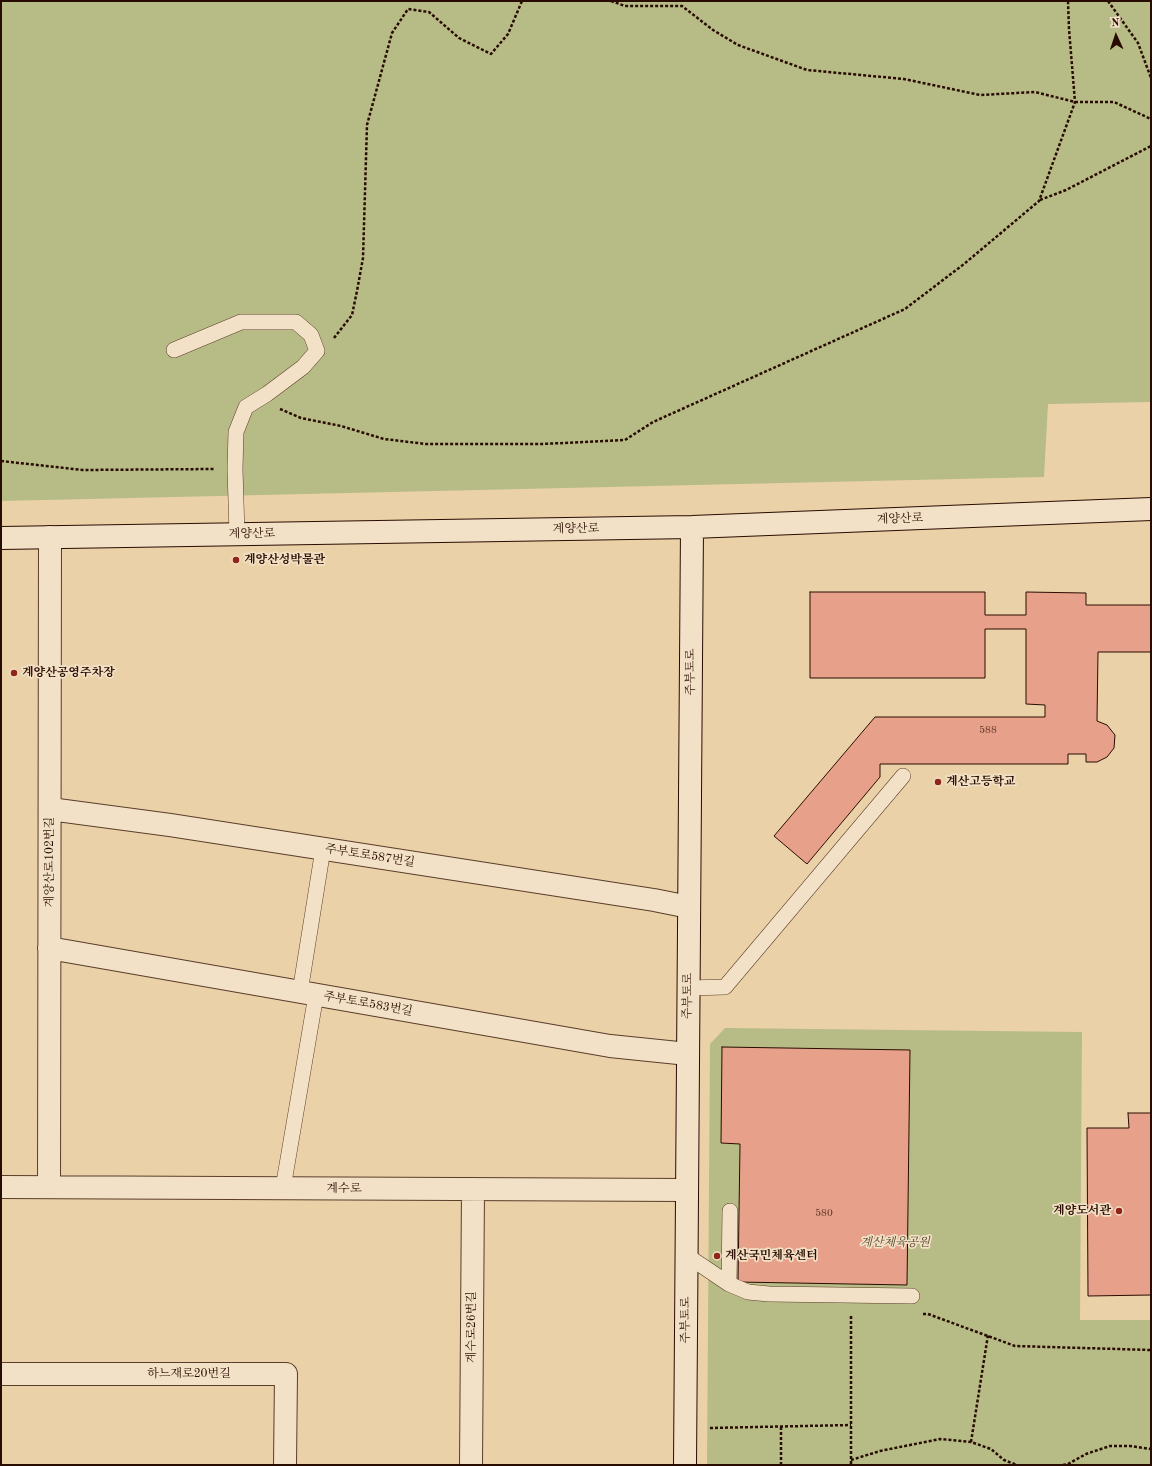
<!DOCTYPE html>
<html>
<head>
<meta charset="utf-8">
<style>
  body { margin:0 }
  #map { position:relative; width:1152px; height:1466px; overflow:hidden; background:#ebd1a7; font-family:"Old Standard TT",serif }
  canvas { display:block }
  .frame { position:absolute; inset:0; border:2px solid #290c01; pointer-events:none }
  .north { position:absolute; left:1096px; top:16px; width:40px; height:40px; -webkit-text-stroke:3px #f2e1c6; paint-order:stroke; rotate:357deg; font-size:11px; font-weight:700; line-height:16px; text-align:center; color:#290c01 }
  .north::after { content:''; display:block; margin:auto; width:14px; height:18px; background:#290c01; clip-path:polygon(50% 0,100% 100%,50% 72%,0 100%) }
</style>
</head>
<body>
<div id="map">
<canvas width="1152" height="1466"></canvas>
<div class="frame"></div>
<div class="north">N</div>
</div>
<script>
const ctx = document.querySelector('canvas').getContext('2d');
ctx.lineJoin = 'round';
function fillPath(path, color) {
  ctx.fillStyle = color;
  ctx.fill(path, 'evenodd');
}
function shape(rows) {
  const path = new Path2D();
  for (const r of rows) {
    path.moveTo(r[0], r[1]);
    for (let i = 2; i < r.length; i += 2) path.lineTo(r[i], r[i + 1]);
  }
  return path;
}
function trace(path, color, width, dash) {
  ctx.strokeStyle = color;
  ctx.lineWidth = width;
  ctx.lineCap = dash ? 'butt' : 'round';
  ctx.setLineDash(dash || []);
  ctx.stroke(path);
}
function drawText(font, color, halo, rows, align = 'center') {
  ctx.font = font + ' "Old Standard TT","Noto Serif KR",serif';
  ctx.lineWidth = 3.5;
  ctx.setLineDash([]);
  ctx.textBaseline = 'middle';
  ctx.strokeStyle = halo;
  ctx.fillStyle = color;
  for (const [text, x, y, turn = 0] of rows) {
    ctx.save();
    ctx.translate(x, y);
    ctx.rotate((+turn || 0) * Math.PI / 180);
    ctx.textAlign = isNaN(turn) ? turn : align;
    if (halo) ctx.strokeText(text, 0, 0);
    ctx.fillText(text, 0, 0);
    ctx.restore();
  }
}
fillPath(shape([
  [1,1,1151,1,1151,402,1048,404,1044,477,1,501],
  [725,1028,1082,1032,1080,1320,1151,1320,1151,1465,707,1465,710,1044]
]), '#b7bc87');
const building = shape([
  [810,592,985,592,985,615,1026,615,1026,592,1086,593,1086,605,1151,605,1151,652,1098,652,1097,721,1107,725,1115,735,1114,748,1107,757,1097,762,1086,762,1086,754,1068,754,1068,764,880,764,880,777,807,864,774,836,875,717,1045,717,1045,705,1026,704,1026,629,985,629,985,678,810,678,810,592],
  [722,1047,910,1050,907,1285,738,1282,740,1144,721,1143,722,1047],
  [1128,1113,1151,1113,1151,1295,1088,1296,1087,1128,1129,1128,1128,1113]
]);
fillPath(building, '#e7a089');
trace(building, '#290c01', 1);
const lane = shape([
  [174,350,241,322,296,322,311,335,317,351,303,367,267,394,246,407,236,432,235,469,237,534],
  [689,988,725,987,903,776],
  [300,992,323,849],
  [283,1188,316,995],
  [686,1255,729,1284,748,1292,769,1294,912,1296],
  [729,1284,730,1211]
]);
const street = shape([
  [50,809,170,825,654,900,689,907],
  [49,948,610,1046,688,1054],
  [1,1187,687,1190],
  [49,1187,50,537],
  [1,1374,286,1374,285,1465],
  [471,1465,473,1189]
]);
const secondary = shape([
  [1,538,692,527,1151,509],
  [685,1465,692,527]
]);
trace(lane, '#5a3d2a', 16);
trace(street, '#5a3d2a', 24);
trace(secondary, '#290c01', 24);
trace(shape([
  [611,1,625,6,682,6,713,30,738,45,807,70,904,79,980,95,1035,92,1075,102,1114,102,1151,119],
  [1108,1,1138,43,1151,78],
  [1040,200,1066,190,1151,146],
  [334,338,352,315,357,291,363,258,367,125,392,33,408,9,429,12,459,38,491,54,508,34,522,1],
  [280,409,301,418,341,426,384,439,426,444,542,444,625,440,653,422,905,309,964,264,1039,201,1075,102,1069,29,1068,1],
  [1,461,83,470,214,469],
  [923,1314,928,1314,1015,1346,1151,1350],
  [851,1316,851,1465],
  [710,1428,851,1425],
  [971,1442,988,1335],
  [851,1460,880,1451,940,1439,971,1442,991,1449,1004,1460,1017,1465],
  [781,1465,781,1427],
  [1063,1465,1068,1464,1086,1454,1110,1446,1130,1446,1151,1449]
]), '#290c01', 2.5, [3, 2]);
trace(lane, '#f2e1c6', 15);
trace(street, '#f2e1c6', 22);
trace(secondary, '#f2e1c6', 22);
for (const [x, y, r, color] of [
  [236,560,4,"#8f2418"],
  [14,673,4,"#8f2418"],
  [938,782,4,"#8f2418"],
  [1119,1211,4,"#8f2418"],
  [717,1256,4,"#8f2418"]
]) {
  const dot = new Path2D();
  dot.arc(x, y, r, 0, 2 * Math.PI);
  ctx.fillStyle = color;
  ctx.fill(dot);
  trace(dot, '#f2e1c6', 1.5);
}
drawText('10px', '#583123', null, [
  ["588",988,730],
  ["580",824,1213]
]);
drawText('12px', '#290c01', '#f2e1c6', [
  ["계양산로",900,519,-2],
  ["계양산로",576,529,-1],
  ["계양산로",252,534,-1],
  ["주부토로",691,672,-90],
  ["주부토로587번길",370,856,9],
  ["계양산로102번길",50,862,-90],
  ["주부토로",688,996,-89],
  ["주부토로583번길",368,1004,10],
  ["계수로",344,1189],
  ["주부토로",686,1320,-90],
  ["계수로26번길",472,1327,-90],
  ["하느재로20번길",189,1374]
]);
drawText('bold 12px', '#290c01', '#f2e1c6', [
  ["계양산성박물관",244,560],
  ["계양산공영주차장",22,673],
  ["계산고등학교",946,782],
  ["계양도서관",1111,1211,"right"],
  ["계산국민체육센터",725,1256]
], 'left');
drawText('italic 12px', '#5b4a30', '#f2e1c6', [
  ["계산체육공원",895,1243]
]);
</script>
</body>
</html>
